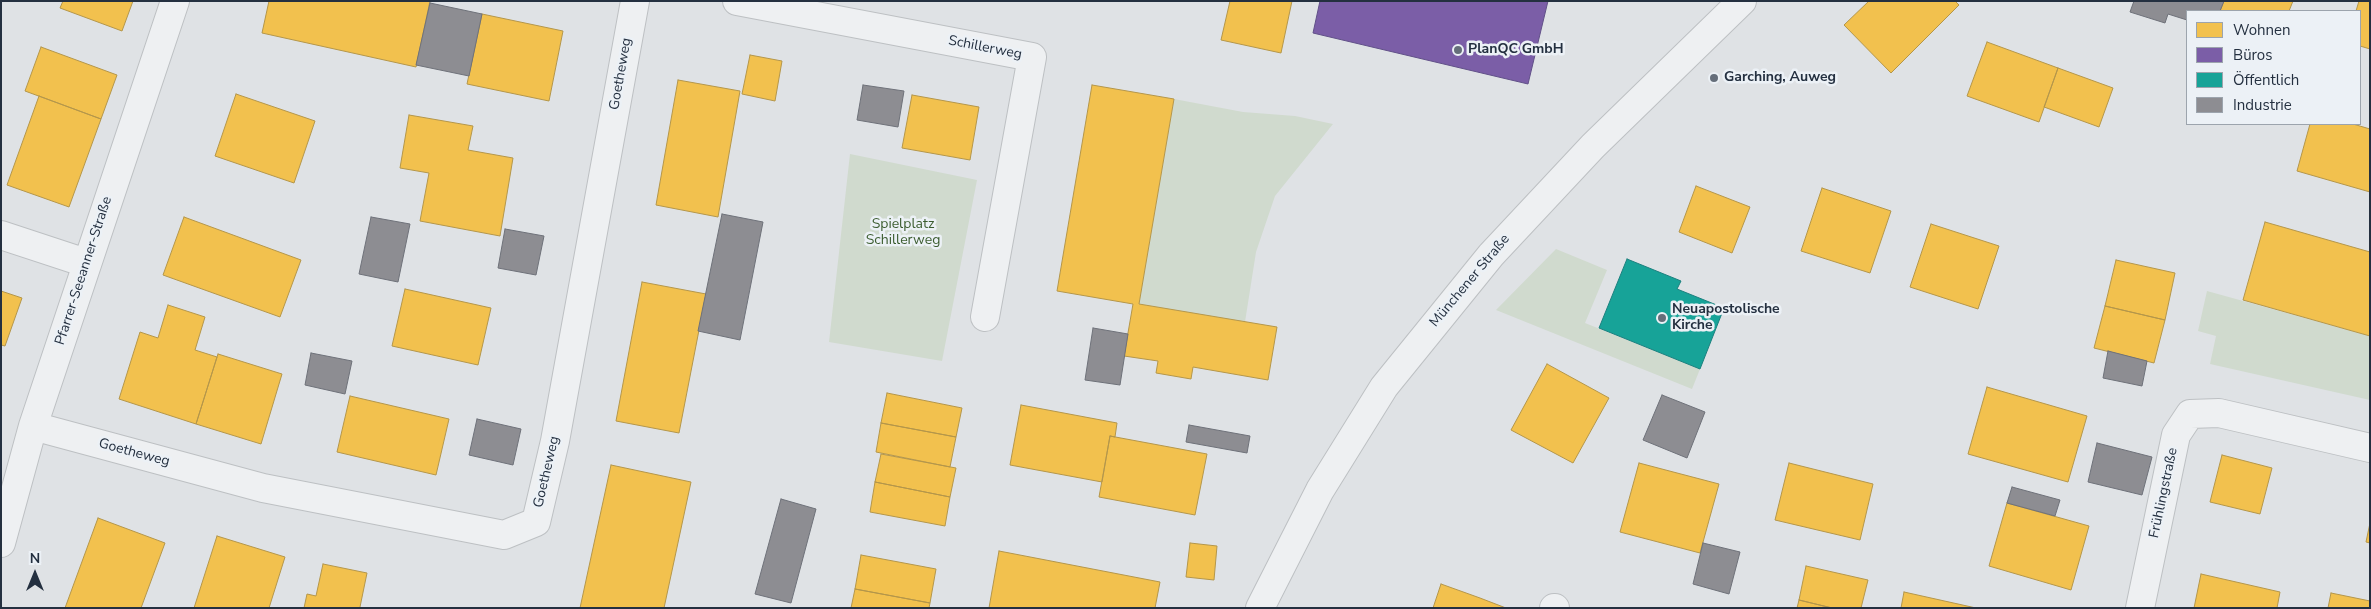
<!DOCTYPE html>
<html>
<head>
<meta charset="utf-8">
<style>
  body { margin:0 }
  #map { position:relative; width:2371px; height:609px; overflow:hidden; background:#dfe2e5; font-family:"Nunito Sans",sans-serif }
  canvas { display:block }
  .frame { position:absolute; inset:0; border:2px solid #243040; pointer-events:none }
  .legend { position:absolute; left:2186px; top:10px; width:175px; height:115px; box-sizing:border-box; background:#ecf1f6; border:1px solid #9ca4ad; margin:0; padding:6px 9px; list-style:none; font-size:15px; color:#243040 }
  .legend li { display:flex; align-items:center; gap:10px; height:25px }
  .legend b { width:25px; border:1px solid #9ca4ad }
  .north { position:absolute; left:10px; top:549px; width:50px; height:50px; -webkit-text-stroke:4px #ecf1f6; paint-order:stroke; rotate:0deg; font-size:14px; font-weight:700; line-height:20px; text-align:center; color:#243040 }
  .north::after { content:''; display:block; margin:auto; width:18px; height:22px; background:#243040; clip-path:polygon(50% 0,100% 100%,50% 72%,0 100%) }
</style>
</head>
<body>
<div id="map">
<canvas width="2371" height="609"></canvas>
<div class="frame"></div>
<ul class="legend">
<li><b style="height:14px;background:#f2c14e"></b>Wohnen</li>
<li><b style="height:14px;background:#7b5ea7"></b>Büros</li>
<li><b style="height:14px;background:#17a398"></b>Öffentlich</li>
<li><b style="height:14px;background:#8d8d92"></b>Industrie</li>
</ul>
<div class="north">N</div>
</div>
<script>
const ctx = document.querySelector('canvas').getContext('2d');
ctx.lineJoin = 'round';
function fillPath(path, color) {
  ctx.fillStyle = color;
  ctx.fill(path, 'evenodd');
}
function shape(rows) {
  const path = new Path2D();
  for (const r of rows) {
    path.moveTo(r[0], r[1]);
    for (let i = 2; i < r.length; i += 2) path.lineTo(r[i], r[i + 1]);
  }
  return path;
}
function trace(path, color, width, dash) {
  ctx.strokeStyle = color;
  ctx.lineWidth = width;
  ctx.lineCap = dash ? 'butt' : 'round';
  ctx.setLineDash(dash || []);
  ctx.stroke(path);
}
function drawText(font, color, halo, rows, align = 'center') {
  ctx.font = font + ' "Nunito Sans",sans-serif';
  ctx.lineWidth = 5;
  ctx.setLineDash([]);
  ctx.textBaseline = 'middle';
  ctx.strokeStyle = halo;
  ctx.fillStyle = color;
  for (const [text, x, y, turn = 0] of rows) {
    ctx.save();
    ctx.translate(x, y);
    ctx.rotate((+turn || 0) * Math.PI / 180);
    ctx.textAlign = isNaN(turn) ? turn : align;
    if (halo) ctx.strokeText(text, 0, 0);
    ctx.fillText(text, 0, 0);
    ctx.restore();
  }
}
fillPath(shape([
  [1174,99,1243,112,1295,116,1333,124,1275,196,1256,252,1245,322,1139,304],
  [850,154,977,180,942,361,829,342],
  [1556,249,1607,270,1585,323,1700,369,1692,389,1496,310],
  [2207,291,2370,336,2370,400,2210,364,2216,336,2198,331]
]), '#d0dace');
const homes = shape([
  [63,1,133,1,122,31,60,8,63,1],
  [269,1,430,1,416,67,262,33,269,1],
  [1230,1,1292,1,1281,53,1221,40,1230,1],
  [1869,1,1955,1,1959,5,1891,73,1844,25,1869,1],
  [2224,1,2293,1,2289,11,2220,11,2224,1],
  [2359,1,2370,1,2370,49,2360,46,2360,11,2356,11,2359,1],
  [482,14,563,31,549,101,467,84,482,14],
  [1987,42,2058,68,2039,122,1967,96,1987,42],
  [41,47,117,75,101,119,25,91,41,47],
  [750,55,782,61,775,101,742,94,750,55],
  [2058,68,2113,88,2099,127,2044,107,2058,68],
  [678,80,740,91,718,217,656,205,678,80],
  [1092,85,1174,99,1139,304,1277,327,1268,380,1193,367,1191,379,1156,373,1158,361,1124,356,1133,304,1057,291,1092,85],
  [236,94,315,121,294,183,215,156,236,94],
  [912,95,979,107,970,160,902,148,912,95],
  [39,96,101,119,69,207,7,185,39,96],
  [409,115,473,126,468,150,513,158,500,236,420,221,429,173,400,168,409,115],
  [2310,124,2353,124,2370,129,2370,192,2297,171,2310,124],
  [1696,186,1750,207,1732,253,1679,232,1696,186],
  [1822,188,1891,211,1870,273,1801,251,1822,188],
  [184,217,301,260,280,317,163,275,184,217],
  [2265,222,2370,252,2370,336,2243,300,2265,222],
  [1931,224,1999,246,1978,309,1910,287,1931,224],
  [2116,260,2175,273,2165,320,2105,306,2116,260],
  [642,282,706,294,679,433,616,421,642,282],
  [405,289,491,308,478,365,392,346,405,289],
  [1,291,22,298,5,346,1,345,1,291],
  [168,305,205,317,195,350,217,357,196,424,119,399,140,332,158,338,168,305],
  [2105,306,2165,320,2154,363,2094,348,2105,306],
  [218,354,282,374,261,444,196,424,218,354],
  [1547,364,1609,398,1573,463,1511,430,1547,364],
  [1987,387,2087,416,2068,482,1968,454,1987,387],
  [887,393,962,408,956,437,881,423,887,393],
  [350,396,449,419,436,475,337,452,350,396],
  [1021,405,1117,423,1115,437,1110,436,1102,482,1010,465,1021,405],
  [881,423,956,437,950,467,876,452,881,423],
  [1110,436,1207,454,1195,515,1099,497,1110,436],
  [881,454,956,468,950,497,875,482,881,454],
  [2222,455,2272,468,2260,514,2210,502,2222,455],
  [1639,463,1719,484,1700,553,1620,532,1639,463],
  [1789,463,1873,484,1860,540,1775,520,1789,463],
  [611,465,691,482,664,608,580,608,611,465],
  [875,482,950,497,945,526,870,512,875,482],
  [2007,503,2089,526,2071,590,1989,566,2007,503],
  [98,518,165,543,141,608,65,608,98,518],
  [2370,523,2370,543,2366,542,2370,523],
  [217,536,285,557,269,608,194,608,217,536],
  [1190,543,1217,546,1214,580,1186,577,1190,543],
  [999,551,1160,582,1155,608,989,608,999,551],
  [861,555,936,569,930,603,855,589,861,555],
  [323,564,367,573,360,607,361,608,304,608,307,594,316,596,323,564],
  [1806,566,1868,580,1861,608,1832,608,1799,600,1806,566],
  [2201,574,2280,592,2277,608,2194,608,2201,574],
  [1441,584,1480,598,1506,608,1433,608,1441,584],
  [855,589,930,603,929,608,851,608,855,589],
  [1904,592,1976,608,1901,608,1904,592],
  [2331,593,2370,601,2370,608,2328,608,2331,593],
  [1799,600,1832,608,1797,608,1799,600]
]);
fillPath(homes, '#f2c14e');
trace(homes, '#b4964a', 1);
const offices = shape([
  [1320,1,1548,1,1528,84,1313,33,1320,1]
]);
fillPath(offices, '#7b5ea7');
trace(offices, '#615088', 1);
const public = shape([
  [1627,259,1681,281,1677,289,1724,308,1700,369,1599,328,1627,259]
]);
fillPath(public, '#17a398');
trace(public, '#1b807e', 1);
const industry = shape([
  [2134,1,2224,1,2220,11,2187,11,2187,20,2168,14,2165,23,2130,12,2134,1],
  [430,3,482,14,469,76,416,65,430,3],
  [863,85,904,91,898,127,857,120,863,85],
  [722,214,763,222,740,340,698,331,722,214],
  [371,217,410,224,398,282,359,274,371,217],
  [505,229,544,236,536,275,498,268,505,229],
  [1093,328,1128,334,1120,385,1085,380,1093,328],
  [2108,351,2147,361,2142,386,2103,378,2108,351],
  [311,353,352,361,345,394,305,385,311,353],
  [1662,395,1705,412,1687,458,1643,440,1662,395],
  [477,419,521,429,513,465,469,455,477,419],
  [1189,425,1250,436,1247,453,1186,442,1189,425],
  [2097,443,2152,457,2142,495,2088,482,2097,443],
  [2012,487,2060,500,2055,516,2007,503,2012,487],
  [781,499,816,509,791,603,755,594,781,499],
  [1703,543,1740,552,1729,594,1693,584,1703,543]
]);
fillPath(industry, '#8d8d92');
trace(industry, '#6e7179', 1);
const minor = shape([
  [737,1,1032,57,985,317],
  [1,235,86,263],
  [33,426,263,488,504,535,536,522,555,441,635,1],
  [1,543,33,426,175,1],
  [1554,608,1555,608],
  [2140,608,2176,435,2190,414,2219,413,2370,448]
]);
const tertiary = shape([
  [1260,608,1320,490,1384,387,1491,255,1593,146,1742,1]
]);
trace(minor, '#bdc0c3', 30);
trace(tertiary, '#bdc0c3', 30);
trace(minor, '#eef0f2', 28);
trace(tertiary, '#eef0f2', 28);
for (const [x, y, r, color] of [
  [1458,50,5,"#656e7a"],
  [1714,78,5,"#656e7a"],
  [1662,318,5,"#656e7a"]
]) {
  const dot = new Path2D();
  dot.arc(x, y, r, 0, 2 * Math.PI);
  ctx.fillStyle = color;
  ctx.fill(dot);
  trace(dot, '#ecf1f6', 2);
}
drawText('14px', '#243040', '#ecf1f6', [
  ["Schillerweg",985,48,11],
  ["Goetheweg",621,74,-80],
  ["Pfarrer-Seeanner-Straße",84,271,-72],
  ["Münchener Straße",1470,281,-50],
  ["Goetheweg",134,453,15],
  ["Goetheweg",547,472,-77],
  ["Frühlingstraße",2164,493,-78]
]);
drawText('bold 14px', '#243040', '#ecf1f6', [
  ["PlanQC GmbH",1468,50],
  ["Garching, Auweg",1724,78],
  ["Neuapostolische",1672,310],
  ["Kirche",1672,326]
], 'left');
drawText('14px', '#3c5d30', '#ecf1f6', [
  ["Spielplatz",903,225],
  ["Schillerweg",903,241]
]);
</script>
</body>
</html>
